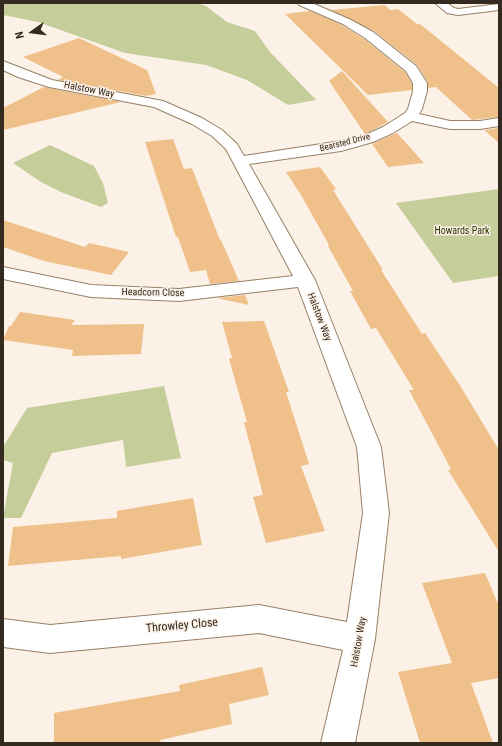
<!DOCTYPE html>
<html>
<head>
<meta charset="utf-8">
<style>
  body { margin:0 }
  #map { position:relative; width:502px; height:746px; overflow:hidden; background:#fcf1e6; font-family:"Roboto Condensed",sans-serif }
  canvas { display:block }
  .frame { position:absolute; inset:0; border:4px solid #342a1f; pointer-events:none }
  .north { position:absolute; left:12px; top:12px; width:40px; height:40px; -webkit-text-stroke:3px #fcf1e6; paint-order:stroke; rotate:256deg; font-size:11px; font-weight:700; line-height:16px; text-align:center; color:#342a1f }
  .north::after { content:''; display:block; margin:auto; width:14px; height:18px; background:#342a1f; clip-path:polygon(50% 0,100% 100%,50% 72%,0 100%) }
</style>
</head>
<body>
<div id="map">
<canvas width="502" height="746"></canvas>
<div class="frame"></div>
<div class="north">N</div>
</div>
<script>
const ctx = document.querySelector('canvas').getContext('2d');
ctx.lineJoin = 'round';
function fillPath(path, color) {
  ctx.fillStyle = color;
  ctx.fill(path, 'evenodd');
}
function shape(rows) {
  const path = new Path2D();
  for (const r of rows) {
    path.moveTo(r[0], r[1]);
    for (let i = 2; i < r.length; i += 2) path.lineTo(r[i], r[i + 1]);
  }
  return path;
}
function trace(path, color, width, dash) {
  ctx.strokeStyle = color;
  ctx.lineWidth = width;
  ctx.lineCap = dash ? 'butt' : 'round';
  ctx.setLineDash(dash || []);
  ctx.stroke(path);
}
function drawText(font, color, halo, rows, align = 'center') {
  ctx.font = font + ' "Roboto Condensed",sans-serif';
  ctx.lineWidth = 3;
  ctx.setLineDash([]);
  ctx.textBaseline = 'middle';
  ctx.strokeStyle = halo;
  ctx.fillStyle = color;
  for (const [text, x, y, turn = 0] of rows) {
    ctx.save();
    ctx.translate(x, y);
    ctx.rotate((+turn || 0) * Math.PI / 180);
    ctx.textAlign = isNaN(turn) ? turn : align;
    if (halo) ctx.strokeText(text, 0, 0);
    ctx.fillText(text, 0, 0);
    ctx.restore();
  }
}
fillPath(shape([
  [3,3,198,3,206,6,227,22,255,31,270,52,316,100,288,105,247,80,206,65,125,53,38,22,3,15],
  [50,145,94,166,103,183,108,203,101,207,63,193,41,182,13,163],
  [499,189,499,276,453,283,396,203],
  [164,386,181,458,126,467,123,440,52,453,21,518,3,518,13,463,3,460,3,447,27,408]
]), '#c5ce9b');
fillPath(shape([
  [385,5,390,10,398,9,417,24,420,24,499,88,499,117,472,120,436,87,428,88,428,82,417,65,374,31,331,10],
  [310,11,342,25,364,39,405,72,412,83,412,90,368,95,285,14],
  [79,38,147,70,156,94,146,96,58,80,63,77,23,57],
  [342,71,388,122,365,134,329,81],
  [44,87,49,88,121,102,3,130,3,108],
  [499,128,499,143,484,130],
  [397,133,424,163,388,167,372,144],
  [173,139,184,169,192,168,220,240,221,240,239,281,210,284,206,270,190,272,178,237,176,237,145,142],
  [320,167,336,189,333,190,383,270,381,270,422,334,425,333,459,384,499,450,499,552,448,470,451,469,409,390,414,390,376,328,371,329,350,291,353,291,328,246,329,245,301,195,286,172],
  [3,220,85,247,89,243,129,252,111,275,44,261,3,247],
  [245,295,249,305,217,298],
  [20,312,75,320,71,325,144,324,141,354,72,356,73,350,3,340,9,326,11,326],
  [264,321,289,392,286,392,309,464,301,466,325,531,266,543,253,497,263,495,244,422,247,422,229,359,232,358,222,322],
  [193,498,202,545,121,559,121,556,8,566,13,527,117,518,117,511],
  [485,573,499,606,499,678,471,683,493,743,420,743,398,672,452,663,422,583],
  [262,667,269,695,229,704,232,724,160,740,161,743,54,743,54,713,180,691,179,685]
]), '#efc08a');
const street = shape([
  [298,3,312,3,351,20,373,32,416,66,427,83,427,91,422,109,419,114,450,121,480,121,499,118,499,126,480,129,450,129,412,121,393,133,373,142,341,151,249,164,315,280,381,447,389,513,375,639,355,743,321,743,343,650,259,633,50,653,3,647,3,619,50,625,259,605,347,622,363,513,357,447,298,287,179,301,91,297,3,279,3,267,91,285,179,289,293,276,226,149,212,136,192,124,154,107,49,87,18,77,3,70,3,61,52,80,163,101,202,118,222,130,237,144,244,156,341,141,363,136,383,127,405,113,408,109,413,91,413,83,406,71,365,38,343,24,299,5,298,3],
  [435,3,447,3,454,8,458,9,499,4,499,10,458,15,447,13,435,3]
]);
trace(street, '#978065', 2);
fillPath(street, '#fff');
drawText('9px', '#342a1f', '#fcf1e6', [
  ["Bearsted Drive",345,143,-14]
]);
drawText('10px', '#342a1f', '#fcf1e6', [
  ["Halstow Way",89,90,11],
  ["Headcorn Close",153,293,1],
  ["Halstow Way",319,317,69],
  ["Halstow Way",359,642,-80]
]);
drawText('10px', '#2b3100', '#fcf1e6', [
  ["Howards Park",462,231]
]);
drawText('12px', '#342a1f', '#fcf1e6', [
  ["Throwley Close",182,626,-5]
]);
</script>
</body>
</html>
